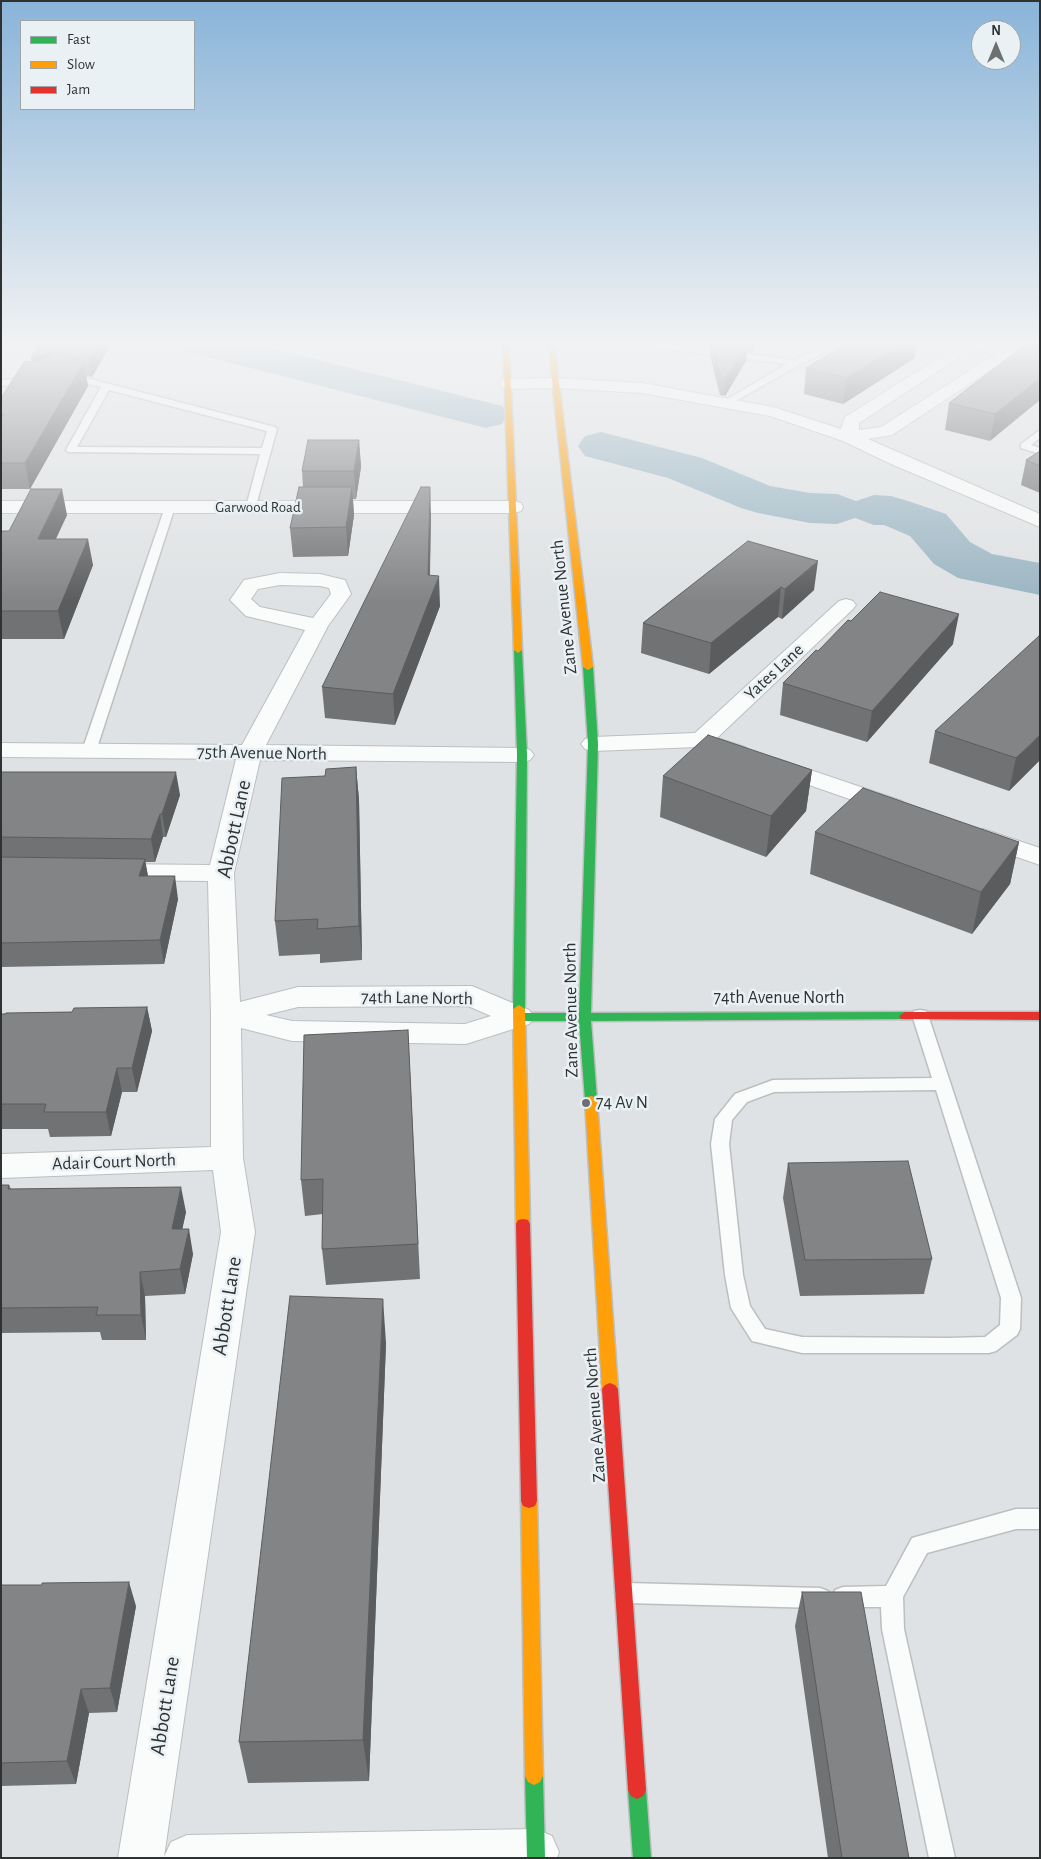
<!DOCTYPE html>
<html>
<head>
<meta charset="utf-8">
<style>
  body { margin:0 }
  #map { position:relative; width:1041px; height:1859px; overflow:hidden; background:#dfe2e4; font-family:"Alegreya Sans",sans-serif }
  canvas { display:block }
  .frame { position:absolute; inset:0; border:2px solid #2f3233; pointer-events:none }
  .legend { position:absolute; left:20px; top:20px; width:175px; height:90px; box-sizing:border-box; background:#eaf1f4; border:1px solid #9fa5a7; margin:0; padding:6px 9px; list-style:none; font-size:15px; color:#2f3233 }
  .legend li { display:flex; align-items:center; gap:10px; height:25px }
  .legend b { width:25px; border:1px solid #9fa5a7 }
  .north { position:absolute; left:971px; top:20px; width:50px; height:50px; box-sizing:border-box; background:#eaf1f4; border:1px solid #9fa5a7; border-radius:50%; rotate:0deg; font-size:14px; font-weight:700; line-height:20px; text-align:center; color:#2f3233 }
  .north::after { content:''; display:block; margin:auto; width:18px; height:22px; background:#6d7071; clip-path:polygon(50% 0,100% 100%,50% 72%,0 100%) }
</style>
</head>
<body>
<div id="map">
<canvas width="1041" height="1859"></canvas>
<div class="frame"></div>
<ul class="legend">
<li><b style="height:6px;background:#30b455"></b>Fast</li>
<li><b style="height:6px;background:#ff9f0a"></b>Slow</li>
<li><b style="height:6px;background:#e5322d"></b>Jam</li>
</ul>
<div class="north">N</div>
</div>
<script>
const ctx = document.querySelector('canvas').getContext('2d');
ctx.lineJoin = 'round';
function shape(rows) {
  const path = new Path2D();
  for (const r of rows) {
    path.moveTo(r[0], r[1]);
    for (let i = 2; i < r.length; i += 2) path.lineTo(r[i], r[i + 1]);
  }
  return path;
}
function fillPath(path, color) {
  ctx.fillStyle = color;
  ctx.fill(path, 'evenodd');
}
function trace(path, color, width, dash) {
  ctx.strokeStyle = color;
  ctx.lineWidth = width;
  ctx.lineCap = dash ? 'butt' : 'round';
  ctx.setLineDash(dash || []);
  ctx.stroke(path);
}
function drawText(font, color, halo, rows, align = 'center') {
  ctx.font = font + ' "Alegreya Sans",sans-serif';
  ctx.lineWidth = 5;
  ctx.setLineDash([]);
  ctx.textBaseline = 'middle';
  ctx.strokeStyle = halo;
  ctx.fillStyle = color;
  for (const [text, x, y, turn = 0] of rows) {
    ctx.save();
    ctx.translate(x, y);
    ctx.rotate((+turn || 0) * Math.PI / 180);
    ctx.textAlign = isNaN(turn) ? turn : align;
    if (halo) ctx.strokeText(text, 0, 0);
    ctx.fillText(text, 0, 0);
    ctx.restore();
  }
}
fillPath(shape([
  [178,342,247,342,502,406,508,415,502,424,486,428,184,351,178,342],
  [601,432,702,458,770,486,810,493,837,494,856,501,874,495,891,496,908,501,946,514,970,542,992,554,1040,563,1040,595,958,578,934,564,910,536,884,525,874,525,855,518,837,524,810,523,758,513,741,508,668,478,585,456,578,446,585,436,601,432]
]), '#9ab5c2');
const lane = shape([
  [628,342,653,342,795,360,834,342,845,342,799,365,727,406,722,403,724,401,787,364,632,345,628,342],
  [950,342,966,342,1011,354,1007,357,950,342],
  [67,373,275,427,277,429,255,509,251,510,246,507,260,454,68,452,66,450,101,387,64,378,64,374,67,373],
  [109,390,267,431,262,448,77,447,109,390],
  [31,378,35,381,34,383,1,386,1,380,31,378],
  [1040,430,1040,438,1031,445,1040,448,1040,454,1021,448,1021,444,1040,430],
  [170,504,175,507,96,751,94,754,84,754,82,751,165,507,170,504],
  [920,1010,926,1011,928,1015,1021,1298,1020,1329,1017,1335,996,1351,989,1353,802,1353,752,1341,731,1308,725,1275,711,1144,715,1119,735,1094,773,1080,932,1078,912,1015,914,1011,920,1010],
  [936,1090,1001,1298,1000,1325,985,1337,948,1338,802,1337,765,1329,750,1306,743,1275,729,1144,732,1120,747,1102,774,1092,936,1090],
  [1016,1509,1040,1509,1040,1529,1016,1529,927,1553,903,1597,904,1629,955,1858,929,1858,882,1629,881,1607,843,1607,835,1604,832,1597,835,1590,843,1587,886,1586,912,1538,1016,1509],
  [626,1583,820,1588,828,1591,831,1598,828,1605,820,1608,626,1603,618,1600,615,1593,618,1586,626,1583]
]);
const street = shape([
  [964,342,983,342,859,423,859,430,881,427,1014,342,1033,342,892,435,868,439,1040,514,1040,527,891,464,843,441,770,416,642,393,556,388,508,389,502,388,500,384,502,380,508,379,556,378,642,383,773,407,841,429,845,417,964,342],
  [1,501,514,501,521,503,523,507,521,511,514,513,1,513,1,501],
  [280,573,320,574,345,580,351,594,328,626,266,745,522,748,530,750,534,755,530,760,522,762,260,760,234,873,240,1002,298,987,472,986,529,1010,534,1017,529,1024,466,1044,292,1041,241,1028,243,1158,255,1232,164,1857,171,1842,187,1835,536,1829,552,1836,559,1852,557,1858,118,1858,221,1232,213,1170,1,1178,1,1154,211,1147,211,1015,208,881,110,880,101,878,97,872,101,866,110,864,210,865,236,759,1,757,1,743,242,745,305,630,246,616,230,600,244,580,280,573],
  [280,585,320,586,329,588,331,594,313,618,260,607,251,599,258,589,280,585],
  [468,1006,491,1016,465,1024,292,1021,266,1015,298,1007,468,1006],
  [846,599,853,601,856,605,853,609,717,738,745,747,749,752,745,757,737,759,699,747,593,751,585,749,581,744,585,739,593,737,695,733,839,601,846,599],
  [775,758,902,801,906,806,902,811,893,814,884,811,766,770,763,765,766,760,775,758],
  [983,829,1040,848,1040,865,974,842,970,837,974,832,983,829]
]);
const fast = shape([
  [518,647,522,650,527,755,525,1009,519,1013,513,1009,517,755,514,650,518,647],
  [588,664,593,667,598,744,591,1013,905,1012,911,1016,909,1019,591,1021,597,1100,595,1103,591,1104,587,1103,585,1100,579,1021,519,1021,513,1017,519,1013,579,1013,588,744,583,667,588,664],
  [534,1767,540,1770,543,1776,545,1858,527,1858,525,1776,528,1770,534,1767],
  [637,1781,643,1784,646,1790,651,1858,633,1858,628,1790,631,1784,637,1781]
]);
const slow = shape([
  [503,342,509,342,522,650,518,653,514,650,503,342],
  [548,342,554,342,593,667,588,670,583,667,548,342],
  [519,1005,525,1009,530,1224,528,1228,523,1229,518,1228,516,1224,513,1009,519,1005],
  [591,1096,595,1097,597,1100,618,1389,615,1393,610,1395,605,1393,602,1389,585,1100,587,1097,591,1096],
  [529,1494,535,1496,537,1501,543,1776,540,1782,534,1785,528,1782,525,1776,521,1501,523,1496,529,1494]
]);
const jam = shape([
  [905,1012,1040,1012,1040,1020,901,1019,899,1016,905,1012],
  [523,1219,528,1220,530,1224,537,1501,535,1506,529,1508,523,1506,521,1501,516,1224,518,1220,523,1219],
  [610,1383,615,1385,618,1389,646,1790,643,1796,637,1799,631,1796,628,1790,602,1389,605,1385,610,1383]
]);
trace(lane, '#bcbfc0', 3);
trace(street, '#bcbfc0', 2);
trace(fast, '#bcbfc0', 3);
trace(slow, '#bcbfc0', 3);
trace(jam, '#bcbfc0', 3);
fillPath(lane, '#fafbfb');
fillPath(street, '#fafbfb');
fillPath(fast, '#30b455');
fillPath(slow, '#ff9f0a');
fillPath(jam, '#e5322d');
fillPath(shape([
  [41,342,112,342,92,377,86,376,88,386,30,489,1,489,1,398,32,362,31,358],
  [273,342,441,342,441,345,273,346],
  [707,342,757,342,751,353,747,352,746,361,725,396,720,395,710,356,711,347,708,347],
  [850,342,917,342,915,358,843,404,804,394,806,368],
  [1029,342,990,441,945,430,949,403],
  [359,440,361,467,356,499,353,499,354,515,348,556,293,557,290,528,303,487,302,471],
  [1040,451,1040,493,1021,485,1026,460],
  [67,515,56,539,93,565,64,639,1,639,1,531,9,531],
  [431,515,430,576,440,606,395,725,325,718,322,687],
  [748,541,814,590,782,619,778,617,709,674,641,653,643,623],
  [953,644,867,742,780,715,783,683,818,651],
  [935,731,1040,760,1009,791,929,763],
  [356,767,359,800,362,960,320,963,320,954,279,956,275,921,325,776],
  [812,770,806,811,766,857,660,817,663,776],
  [1,772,180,795,166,837,163,837,155,862,145,862,148,876,178,899,164,964,1,967,1,857,2,857,1,851],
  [815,832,1019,842,1010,884,972,934,810,874],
  [147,1007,152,1031,137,1092,122,1092,111,1136,50,1137,48,1129,1,1129,1,1014,72,1012],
  [408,1030,420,1279,326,1285,322,1249,323,1214,305,1216,301,1180],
  [788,1163,932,1259,924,1294,800,1296,783,1198],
  [1,1185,9,1185,11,1189,186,1212,182,1229,193,1254,185,1294,145,1296,146,1340,102,1340,100,1332,1,1333],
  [386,1343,369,1781,248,1783,239,1742],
  [1,1585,136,1606,117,1712,89,1713,76,1784,1,1786],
  [802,1592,909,1858,828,1858,795,1626]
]), '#707273');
fillPath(shape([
  [99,342,112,342,92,377,89,360],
  [752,342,757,342,751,353],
  [904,342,917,342,915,358,843,404,847,378],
  [747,343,746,361,725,396,726,378],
  [54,351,57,368,35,375,31,358],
  [84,362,88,386,30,489,25,463],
  [1040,378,1040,400,990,441,995,414],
  [359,440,361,467,356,499,354,471],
  [352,487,354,515,348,556,346,527],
  [430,487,431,515,429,601,439,576,440,606,395,725,393,694,428,575],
  [62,489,67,515,43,565,38,539],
  [88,539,93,565,64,639,58,611],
  [818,561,814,590,782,619,785,589],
  [781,587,778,617,709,674,711,643],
  [959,614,953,644,867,742,872,711],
  [1040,735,1040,760,1009,791,1016,758],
  [356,767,359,800,362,960,359,926],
  [812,770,806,811,766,857,771,816],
  [176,772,180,795,166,837,162,814],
  [160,814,163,837,155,862,151,839],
  [1019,842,1010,884,972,934,981,892],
  [145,859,149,882,139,876],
  [175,876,178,899,164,964,160,940],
  [147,1007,152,1031,137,1092,132,1068],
  [117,1068,122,1092,111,1136,106,1112],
  [181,1187,186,1212,177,1254,172,1229],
  [189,1229,193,1254,185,1294,180,1269],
  [140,1272,145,1296,146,1340,141,1315],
  [383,1299,386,1343,369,1781,363,1740],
  [129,1582,136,1606,117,1712,110,1688],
  [81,1689,89,1713,76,1784,67,1761]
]), '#5b5c5e');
const building = shape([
  [41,342,99,342,89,360,54,351,31,358,41,342],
  [712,342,736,342,747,343,726,378,721,377,712,342],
  [850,342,904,342,847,378,806,368,850,342],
  [1029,342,1040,344,1040,378,995,414,949,403,1029,342],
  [54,355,84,362,25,463,1,463,1,419,4,414,1,414,1,398,24,362,36,361,54,355],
  [308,440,359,440,354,471,302,471,308,440],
  [1040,451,1040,466,1026,460,1040,451],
  [299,487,352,487,346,527,290,528,299,487],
  [421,487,430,487,428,575,439,576,393,694,322,687,421,487],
  [31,489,62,489,38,539,88,539,58,611,1,611,1,531,9,531,31,489],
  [748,541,818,561,785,589,781,587,711,643,643,623,748,541],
  [880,592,959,614,872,711,783,683,816,650,818,651,848,620,851,621,880,592],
  [1039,636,1040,636,1040,735,1016,758,935,731,1039,636],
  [708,735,812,770,771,816,663,776,708,735],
  [356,767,359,926,317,929,318,919,275,921,282,778,325,776,326,769,356,767],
  [1,772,176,772,162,814,160,814,151,839,1,837,1,828,2,825,1,825,1,772],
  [863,788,1019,842,981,892,815,832,863,788],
  [1,857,145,859,139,876,175,876,160,940,1,943,1,857],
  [147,1007,132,1068,117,1068,106,1112,44,1112,46,1104,1,1104,1,1014,5,1014,6,1013,72,1012,74,1008,147,1007],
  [408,1030,418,1244,322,1249,323,1179,301,1180,304,1035,408,1030],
  [908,1161,932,1259,805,1260,788,1163,908,1161],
  [1,1185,9,1185,8,1189,181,1187,172,1229,189,1229,180,1269,140,1272,141,1315,96,1315,98,1307,1,1308,1,1185],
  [290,1296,383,1299,363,1740,239,1742,290,1296],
  [129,1582,110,1688,81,1689,67,1761,1,1763,1,1585,42,1585,42,1583,129,1582],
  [802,1592,861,1592,909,1858,842,1858,802,1592]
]);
fillPath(building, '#828486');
trace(building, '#5b5c5e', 1);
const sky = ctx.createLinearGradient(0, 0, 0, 602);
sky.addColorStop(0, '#89b4d9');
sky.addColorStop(0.57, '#f1f2f3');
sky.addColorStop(1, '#f1f2f300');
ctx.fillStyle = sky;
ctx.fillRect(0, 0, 1041, 602);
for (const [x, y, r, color] of [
  [586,1103,5,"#6d7071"]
]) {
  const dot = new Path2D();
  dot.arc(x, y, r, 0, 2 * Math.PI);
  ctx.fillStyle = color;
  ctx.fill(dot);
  trace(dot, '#eaf1f4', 2);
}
drawText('15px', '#2f3233', '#eaf1f4', [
  ["Garwood Road",258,507]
]);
drawText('18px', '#2f3233', '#eaf1f4', [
  ["Zane Avenue North",564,607,-96],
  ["Yates Lane",774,672,-43],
  ["75th Avenue North",262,753,1],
  ["74th Lane North",417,998,1],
  ["74th Avenue North",779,998],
  ["Zane Avenue North",571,1010,-91],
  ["Adair Court North",114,1162,-2],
  ["Zane Avenue North",595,1415,-94]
]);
drawText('18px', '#2f3233', '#eaf1f4', [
  ["74 Av N",596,1103]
], 'left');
drawText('21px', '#2f3233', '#eaf1f4', [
  ["Abbott Lane",234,829,-78],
  ["Abbott Lane",227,1306,-81],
  ["Abbott Lane",165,1706,-81]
]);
</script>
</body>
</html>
